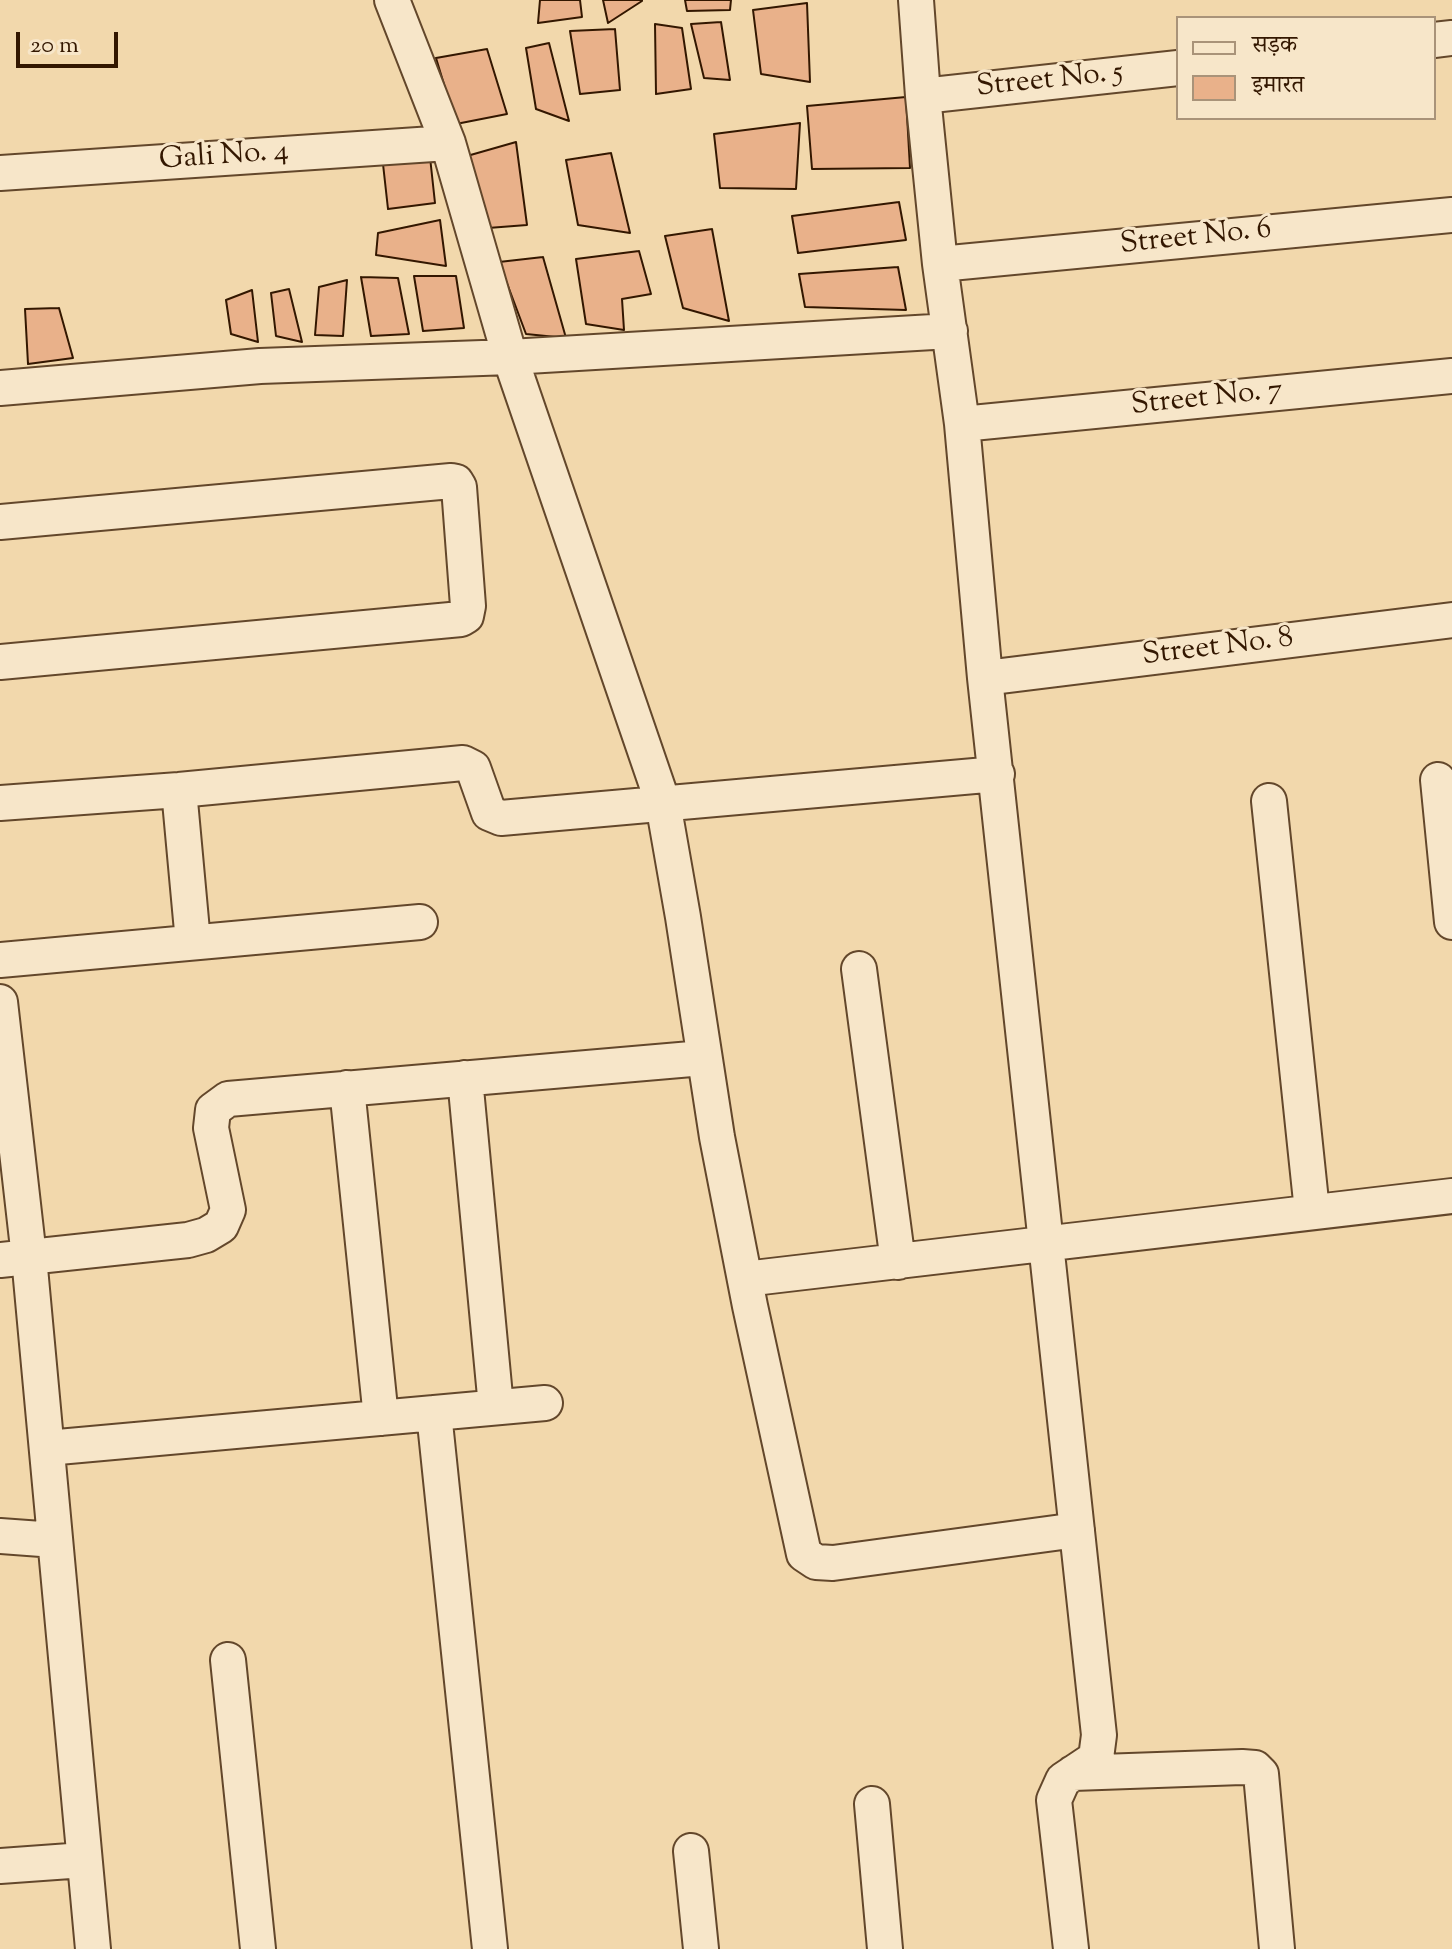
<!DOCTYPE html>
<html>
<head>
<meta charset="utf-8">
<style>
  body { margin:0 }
  #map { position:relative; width:1452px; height:1949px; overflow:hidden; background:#f2d8ac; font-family:"Sorts Mill Goudy","Noto Serif Devanagari",serif }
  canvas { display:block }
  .legend { position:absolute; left:1176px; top:16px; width:260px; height:104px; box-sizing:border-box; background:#f7e6c9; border:2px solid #a99379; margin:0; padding:10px 14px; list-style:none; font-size:24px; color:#331700 }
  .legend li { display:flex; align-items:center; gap:16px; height:40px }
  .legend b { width:40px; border:2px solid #a99379 }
  .scale { position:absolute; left:16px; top:32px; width:102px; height:36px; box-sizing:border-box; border:4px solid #331700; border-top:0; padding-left:10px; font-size:24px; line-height:28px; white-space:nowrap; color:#331700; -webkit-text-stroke:6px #f7e6c9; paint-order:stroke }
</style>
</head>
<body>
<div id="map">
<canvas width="1452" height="1949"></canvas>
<ul class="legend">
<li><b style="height:10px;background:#f7e6c9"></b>सड़क</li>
<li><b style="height:22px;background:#e9b18a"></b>इमारत</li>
</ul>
<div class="scale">20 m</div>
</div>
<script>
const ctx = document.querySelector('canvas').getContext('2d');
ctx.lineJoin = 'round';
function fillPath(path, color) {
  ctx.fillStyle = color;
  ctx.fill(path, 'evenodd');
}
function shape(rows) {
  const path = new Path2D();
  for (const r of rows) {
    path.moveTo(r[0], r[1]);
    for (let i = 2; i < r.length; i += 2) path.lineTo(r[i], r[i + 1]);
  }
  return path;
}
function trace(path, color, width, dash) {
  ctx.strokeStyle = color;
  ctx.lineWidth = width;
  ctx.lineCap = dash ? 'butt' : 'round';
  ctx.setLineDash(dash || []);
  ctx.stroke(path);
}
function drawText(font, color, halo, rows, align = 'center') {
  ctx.font = font + ' "Sorts Mill Goudy",serif';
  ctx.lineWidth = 6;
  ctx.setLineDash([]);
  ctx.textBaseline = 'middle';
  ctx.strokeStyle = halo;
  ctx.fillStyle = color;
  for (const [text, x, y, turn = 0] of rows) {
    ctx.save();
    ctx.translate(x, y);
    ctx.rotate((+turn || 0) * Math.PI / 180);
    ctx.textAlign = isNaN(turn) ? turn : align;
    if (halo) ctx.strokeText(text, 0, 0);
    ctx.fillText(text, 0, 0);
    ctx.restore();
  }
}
const building = shape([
  [540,0,580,0,582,17,538,23,540,0],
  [603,0,642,0,642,1,608,23,603,0],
  [685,0,731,0,730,10,687,11,685,0],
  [807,3,810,82,761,74,753,10,807,3],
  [721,22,730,80,704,78,691,24,721,22],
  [655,24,682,28,691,89,656,94,655,24],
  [615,29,620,90,580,94,570,31,615,29],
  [549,43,569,121,536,109,526,48,549,43],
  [487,49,507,114,456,124,436,58,487,49],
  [906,97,910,168,812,169,807,106,906,97],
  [800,123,796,189,720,188,714,134,800,123],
  [516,142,527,225,488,228,467,156,516,142],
  [611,153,630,233,578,225,566,160,611,153],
  [430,157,435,203,388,209,383,164,430,157],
  [899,202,906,240,798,253,792,216,899,202],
  [440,220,446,266,376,255,378,233,440,220],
  [712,229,729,321,683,308,665,236,712,229],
  [639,251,651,294,622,299,624,330,586,324,576,259,639,251],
  [543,257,566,338,526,334,499,262,543,257],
  [898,267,906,310,805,307,799,274,898,267],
  [414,276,456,276,464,328,423,331,414,276],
  [361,277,398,278,409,334,371,336,361,277],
  [347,280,343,336,315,335,319,287,347,280],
  [289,289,302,342,276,336,271,293,289,289],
  [252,290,258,342,231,334,226,300,252,290],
  [59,308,73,358,28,364,25,309,59,308]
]);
fillPath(building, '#e9b18a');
trace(building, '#331700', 2);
const minor = shape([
  [392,0,448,143,510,357,663,803,683,917,717,1137,750,1306,804,1554,816,1562,833,1563,1077,1530],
  [916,0,923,96,940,264,962,424,985,678,1099,1735,1096,1758,1063,1780,1054,1800,1071,1949],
  [1434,40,1452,38],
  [923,96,1178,68],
  [0,173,448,143],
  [940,264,1452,215],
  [0,388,260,366,510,357,950,331],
  [962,424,1452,376],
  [0,522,451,481,456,482,459,487,468,606,466,616,461,619,0,662],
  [985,678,1452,620],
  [1438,780,1452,922],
  [179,790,193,942],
  [1269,801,1312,1211],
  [0,803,179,790,463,763,473,768,489,813,501,818,997,774],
  [0,960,420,922],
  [859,969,898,1262],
  [0,1002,29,1257,93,1949],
  [465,1078,496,1407],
  [347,1088,381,1418],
  [0,1260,188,1240,206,1235,221,1226,228,1210,211,1128,213,1110,228,1099,703,1058],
  [745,1279,1452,1196],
  [434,1413,490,1949],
  [47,1448,545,1403],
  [0,1536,55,1540],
  [228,1660,258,1949],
  [1073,1773,1242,1767,1255,1768,1261,1774,1277,1949],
  [872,1804,885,1949],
  [691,1851,701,1949],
  [0,1866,84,1860]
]);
trace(minor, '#63472b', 38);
trace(minor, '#f7e6c9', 34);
drawText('30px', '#331700', '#f7e6c9', [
  ["Street No. 5",1050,82,-6],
  ["Gali No. 4",224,158,-4],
  ["Street No. 6",1196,239,-6],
  ["Street No. 7",1207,400,-6],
  ["Street No. 8",1218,649,-7]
]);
</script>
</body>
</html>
